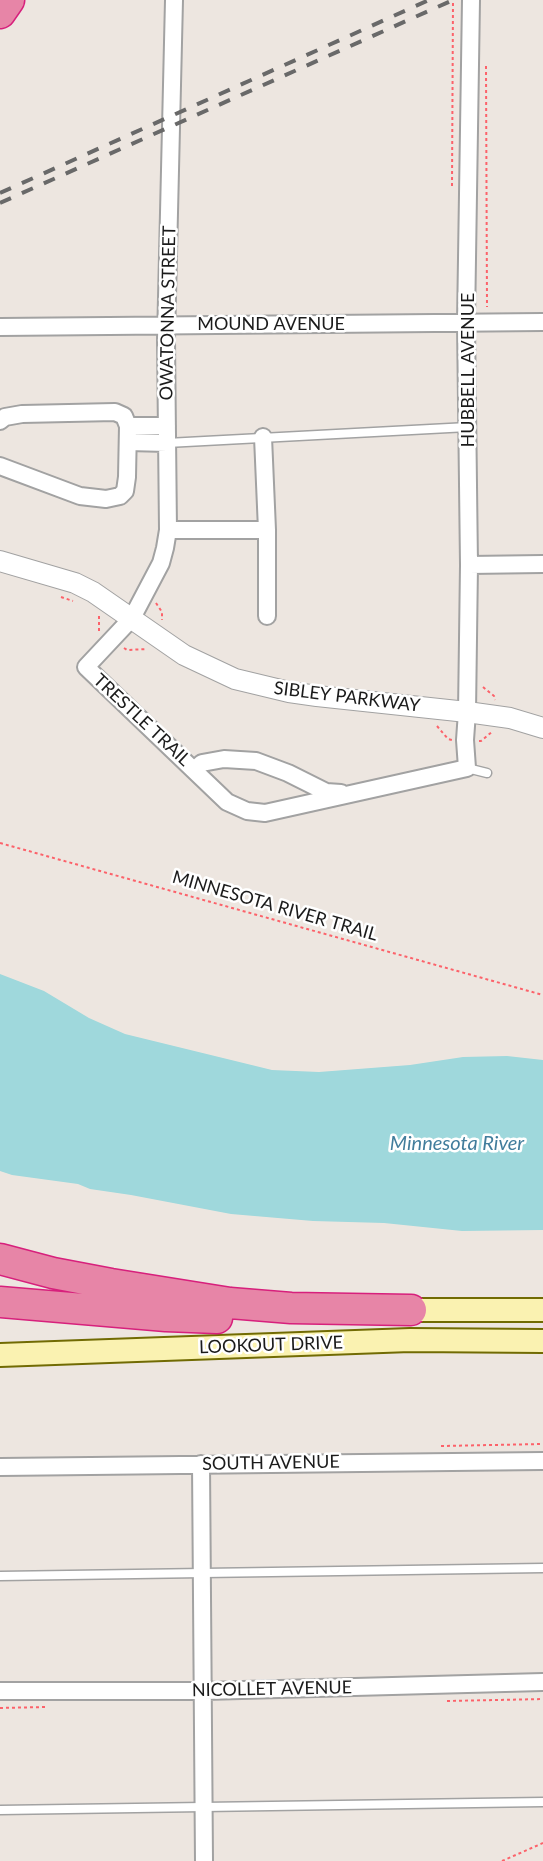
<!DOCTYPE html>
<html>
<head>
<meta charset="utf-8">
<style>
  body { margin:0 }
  canvas { display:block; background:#ede6e0 }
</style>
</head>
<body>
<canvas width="543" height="1861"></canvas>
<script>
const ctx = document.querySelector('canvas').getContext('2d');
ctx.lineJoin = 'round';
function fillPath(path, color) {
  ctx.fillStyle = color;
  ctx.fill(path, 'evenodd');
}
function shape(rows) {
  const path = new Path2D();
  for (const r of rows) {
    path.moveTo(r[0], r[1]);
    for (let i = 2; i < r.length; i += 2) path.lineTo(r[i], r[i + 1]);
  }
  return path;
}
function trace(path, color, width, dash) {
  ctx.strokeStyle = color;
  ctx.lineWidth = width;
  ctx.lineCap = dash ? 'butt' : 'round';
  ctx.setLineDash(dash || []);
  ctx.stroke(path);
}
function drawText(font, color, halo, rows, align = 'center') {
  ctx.font = font + ' Lato,sans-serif';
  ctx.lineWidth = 5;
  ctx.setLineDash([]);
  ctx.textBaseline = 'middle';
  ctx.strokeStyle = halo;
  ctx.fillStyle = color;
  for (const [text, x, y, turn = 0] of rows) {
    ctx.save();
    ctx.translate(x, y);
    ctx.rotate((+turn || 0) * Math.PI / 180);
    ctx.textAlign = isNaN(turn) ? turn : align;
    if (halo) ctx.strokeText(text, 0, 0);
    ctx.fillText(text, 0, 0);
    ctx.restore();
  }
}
fillPath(shape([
  [0,974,44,991,89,1018,125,1034,272,1070,319,1072,410,1065,463,1057,507,1056,543,1060,543,1230,462,1231,384,1223,313,1221,231,1214,131,1195,90,1189,78,1184,12,1175,0,1171]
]), '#9fd8dc');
const service = shape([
  [167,443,468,427],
  [467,768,487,773],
  [0,1576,543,1568],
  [0,1810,543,1802]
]);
const minor = shape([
  [174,0,166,340,168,530,165,548,161,563,132,618,86,667,227,802,247,811,265,813,467,768,465,740,467,712,469,565,466,323,471,0],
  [0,327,543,322],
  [0,421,5,417,22,414,115,412,124,416,128,426,127,477,125,491,120,496,106,499,80,496,0,466],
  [128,426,167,426],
  [263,437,267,530,267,616],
  [128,442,167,443],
  [168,530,267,530],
  [469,565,543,564],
  [194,770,202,763,224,759,256,761,288,773,326,792,341,793],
  [201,1464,204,1861],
  [0,1467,543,1461],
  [0,1691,204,1691,543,1682]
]);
const tertiary = shape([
  [0,561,75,583,93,592,184,655,235,679,289,692,317,696,467,712,510,718,543,728]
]);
const secondary = shape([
  [411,1310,543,1310],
  [0,1355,410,1340,543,1341]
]);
const motorway = shape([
  [0,13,9,0],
  [0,1259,53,1273,111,1284,230,1303,291,1308,411,1310],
  [0,1302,166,1316,217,1318]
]);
trace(service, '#a2a2a2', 11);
trace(minor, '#a2a2a2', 20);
trace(tertiary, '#a2a2a2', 22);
trace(secondary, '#716b03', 26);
trace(motorway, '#d7207c', 33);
trace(shape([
  [486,66,487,307],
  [452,186,453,0],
  [61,597,73,601],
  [156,603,162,612,162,620],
  [99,616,99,631],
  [124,648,127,650,147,649],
  [483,687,494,696,495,700],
  [437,726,448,739,452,740],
  [479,741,481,741,493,731],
  [0,843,543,995],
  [441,1446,543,1444],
  [447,1701,543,1699],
  [0,1708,45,1707],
  [502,1861,543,1843]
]), '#fc626a', 2, [3, 3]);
trace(service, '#fff', 8);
trace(minor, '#fff', 16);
trace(tertiary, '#fff', 20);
trace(secondary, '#faf2b1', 22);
trace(motorway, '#e785a7', 30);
trace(shape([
  [0,193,429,0],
  [0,203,453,0]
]), '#696969', 4, [12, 12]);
drawText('18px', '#1b1b1b', '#fff', [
  ["OWATONNA STREET",168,313,-89],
  ["MOUND AVENUE",271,324],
  ["HUBBELL AVENUE",468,370,-90],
  ["SIBLEY PARKWAY",347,697,7],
  ["TRESTLE TRAIL",142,720,43],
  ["MINNESOTA RIVER TRAIL",275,906,16],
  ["LOOKOUT DRIVE",271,1345,-2],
  ["SOUTH AVENUE",271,1463,-1],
  ["NICOLLET AVENUE",272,1689,-1]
]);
drawText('italic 20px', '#427d9c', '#fff', [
  ["Minnesota River",457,1144]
]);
</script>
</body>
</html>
